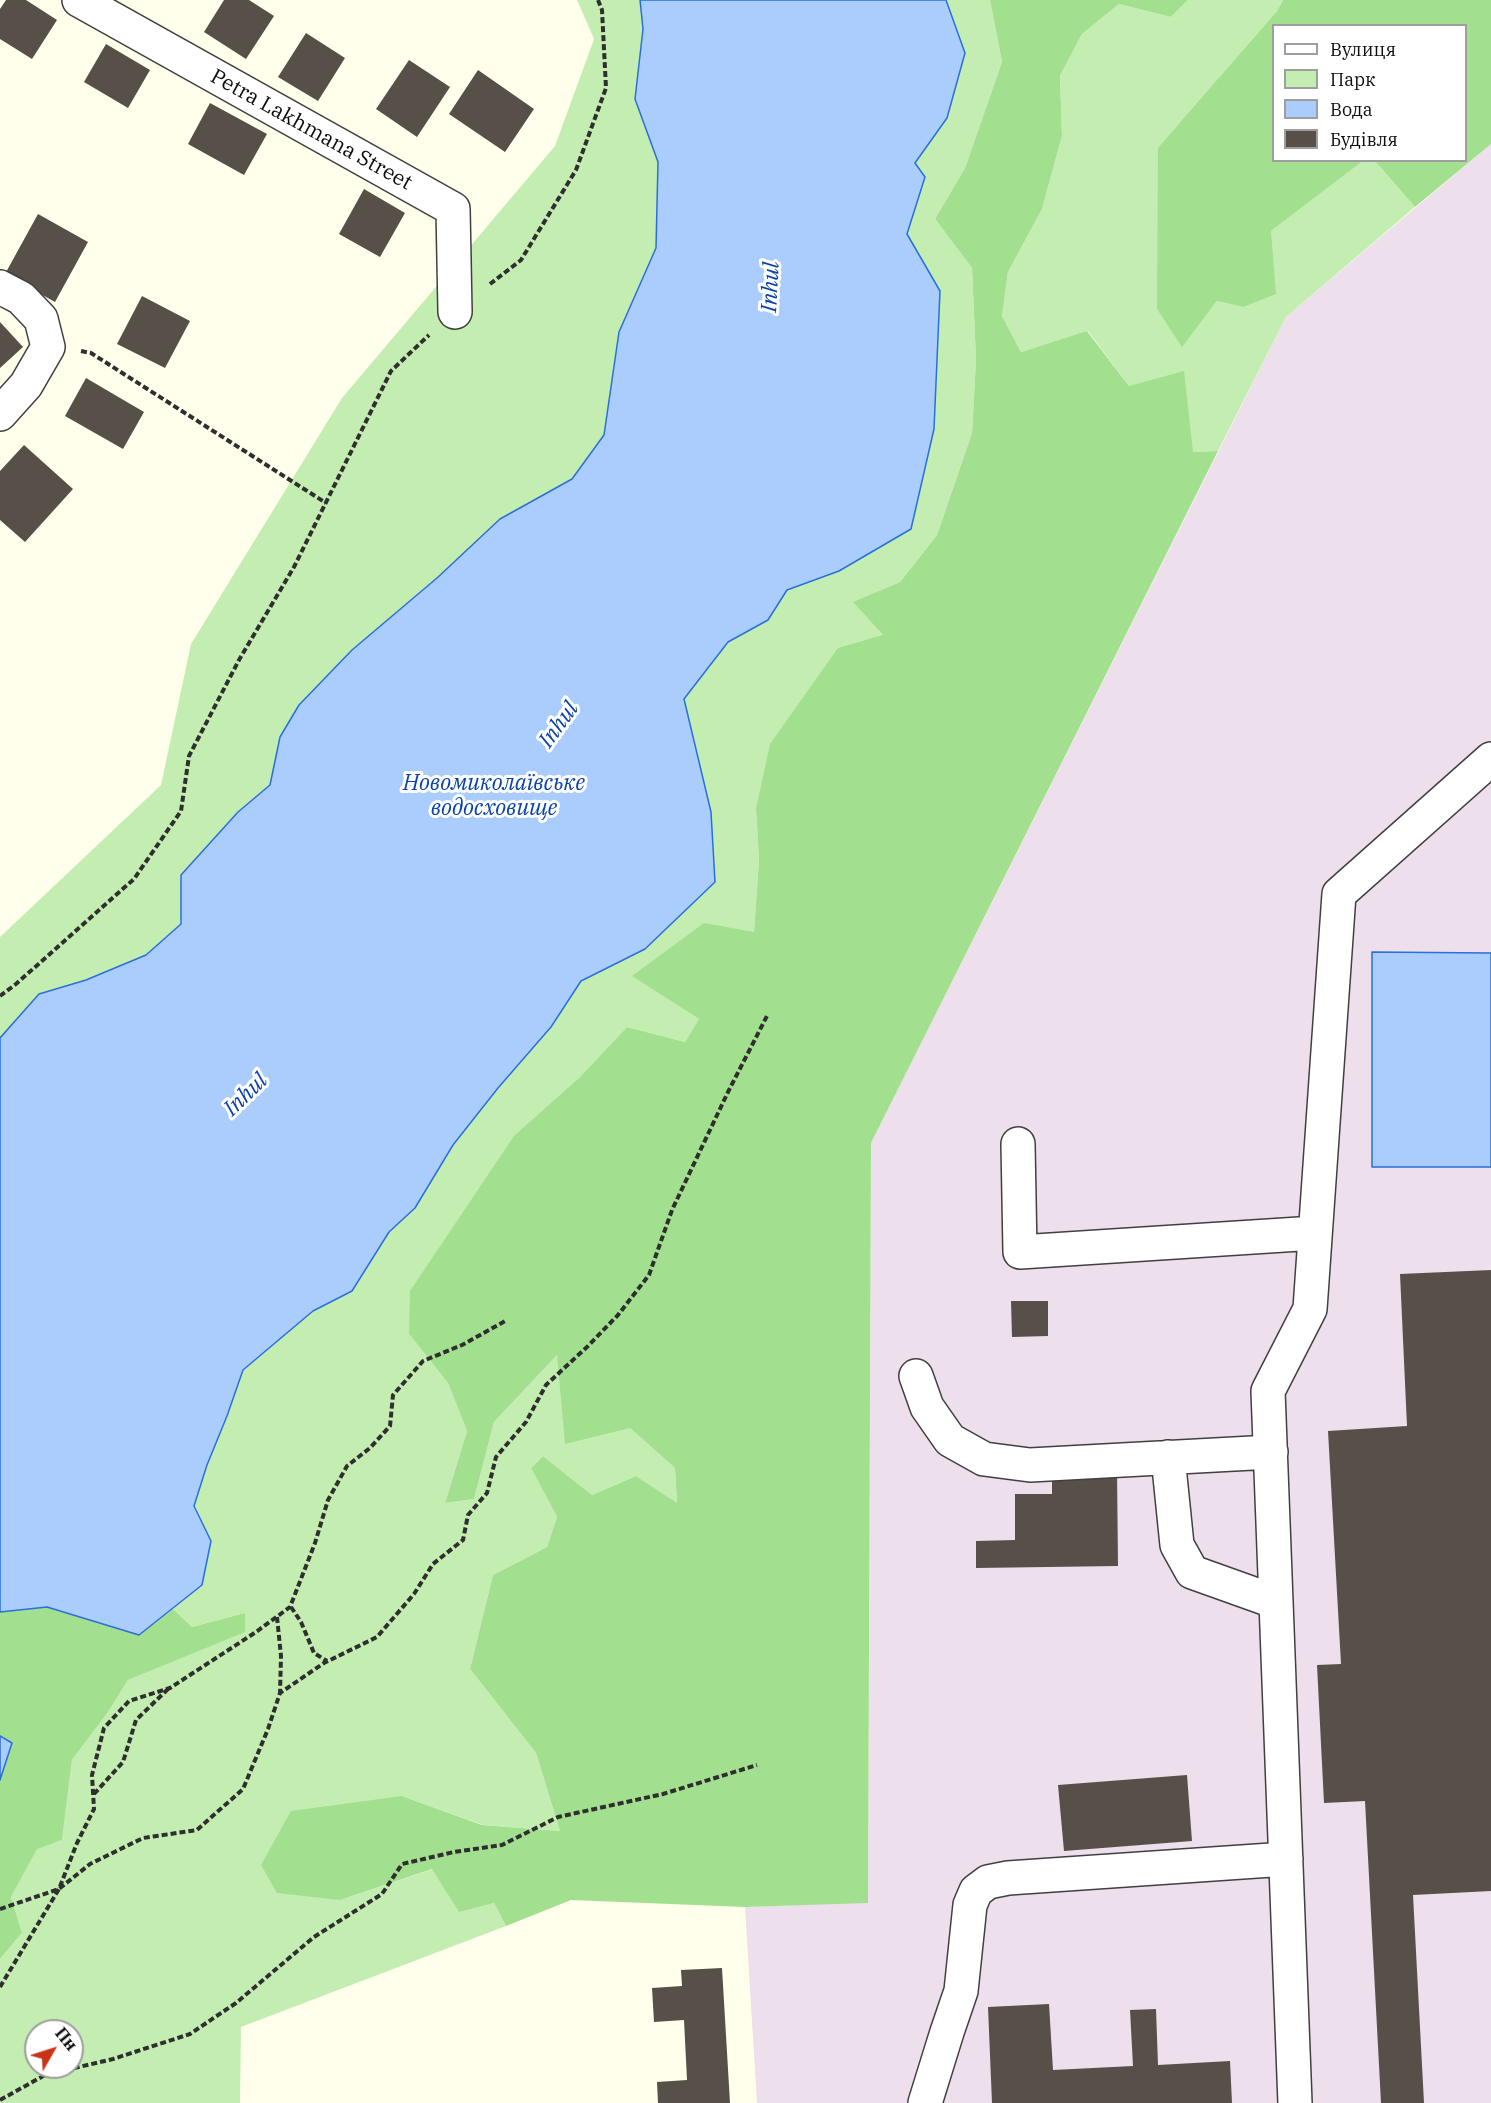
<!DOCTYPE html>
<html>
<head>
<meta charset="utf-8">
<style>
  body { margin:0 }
  #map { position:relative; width:1491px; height:2103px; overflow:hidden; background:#ffffec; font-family:"IBM Plex Serif",serif }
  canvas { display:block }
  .legend { position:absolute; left:1272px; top:24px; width:195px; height:138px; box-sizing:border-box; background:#fff; border:2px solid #9e9e9e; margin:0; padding:8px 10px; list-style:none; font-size:18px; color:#0d0d0d }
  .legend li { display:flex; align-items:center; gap:12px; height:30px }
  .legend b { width:30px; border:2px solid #9e9e9e }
  .north { position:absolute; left:24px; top:2019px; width:60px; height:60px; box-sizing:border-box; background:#fff; border:2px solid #9e9e9e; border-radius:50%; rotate:51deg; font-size:16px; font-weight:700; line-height:24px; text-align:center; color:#0d0d0d }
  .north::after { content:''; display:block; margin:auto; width:21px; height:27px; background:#cb3316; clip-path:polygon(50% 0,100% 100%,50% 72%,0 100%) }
</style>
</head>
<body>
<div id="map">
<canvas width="1491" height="2103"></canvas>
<ul class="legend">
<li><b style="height:8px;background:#fff"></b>Вулиця</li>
<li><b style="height:16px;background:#c4eeb1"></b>Парк</li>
<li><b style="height:16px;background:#aacdfd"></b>Вода</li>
<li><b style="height:16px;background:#565048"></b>Будівля</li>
</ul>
<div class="north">Пн</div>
</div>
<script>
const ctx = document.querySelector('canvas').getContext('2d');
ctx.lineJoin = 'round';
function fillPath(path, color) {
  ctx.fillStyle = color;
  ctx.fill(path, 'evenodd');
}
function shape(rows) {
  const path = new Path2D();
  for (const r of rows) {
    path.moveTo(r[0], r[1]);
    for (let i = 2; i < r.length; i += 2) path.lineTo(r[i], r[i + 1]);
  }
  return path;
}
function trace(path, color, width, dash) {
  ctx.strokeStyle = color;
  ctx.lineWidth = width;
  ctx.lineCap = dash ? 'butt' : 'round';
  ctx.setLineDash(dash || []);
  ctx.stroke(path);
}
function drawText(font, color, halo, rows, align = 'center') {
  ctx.font = font + ' "IBM Plex Serif",serif';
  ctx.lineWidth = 6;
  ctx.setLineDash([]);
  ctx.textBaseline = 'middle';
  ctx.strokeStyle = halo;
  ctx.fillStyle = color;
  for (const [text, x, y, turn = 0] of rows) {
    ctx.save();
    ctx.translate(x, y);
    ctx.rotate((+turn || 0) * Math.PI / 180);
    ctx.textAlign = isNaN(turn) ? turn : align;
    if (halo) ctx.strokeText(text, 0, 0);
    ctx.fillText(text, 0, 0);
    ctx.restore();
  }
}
fillPath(shape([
  [1491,144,1491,2103,757,2103,745,1907,868,1902,871,1143,1286,317]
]), '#eddfeb');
fillPath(shape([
  [577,0,640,0,643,29,635,99,658,162,656,248,619,332,604,435,572,479,500,519,437,578,352,650,299,705,280,737,270,785,238,812,181,875,181,924,146,955,86,980,39,994,0,1038,0,937,161,785,191,644,342,398,555,146,594,39],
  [946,0,990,0,1002,62,965,168,935,219,972,268,976,360,972,433,937,535,900,582,854,602,883,635,756,809,759,860,754,932,633,976,699,1019,685,1042,627,1027,578,1079,409,1334,448,1383,467,1431,445,1503,474,1499,494,1422,557,1355,630,1428,675,1468,677,1504,636,1476,592,1495,543,1456,531,1468,557,1517,547,1547,493,1575,470,1669,536,1753,560,1831,483,1825,402,1796,340,1900,433,1869,459,1911,494,1903,506,1926,241,2027,240,2103,0,2103,0,1959,22,1933,11,1897,37,1848,62,1840,72,1760,108,1712,128,1680,245,1631,245,1613,192,1627,173,1609,202,1585,211,1541,194,1506,207,1465,227,1416,242,1370,313,1311,352,1291,389,1232,415,1208,453,1145,498,1088,551,1027,581,980,645,949,711,812,684,699,728,642,768,620,787,590,839,571,934,429,940,292,906,234,925,177,915,163,947,118,965,54],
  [36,2031,72,2031,72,2067,36,2067],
  [1188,0,1283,0,1277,11,1220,77,1182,346,1217,301,1243,307,1271,231,1363,161,1375,161,1415,207,1286,317,1218,451,1193,452,1129,386,1088,331,1021,352,1002,316,1008,272,1042,209,1062,136,1060,76,1082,34,1119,4,1171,17]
]), '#c4eeb1');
fillPath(shape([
  [990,0,1188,0,1171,17,1119,4,1082,34,1060,76,1062,136,1042,209,1008,272,1002,316,1021,352,1087,331,1129,386,1184,371,1193,452,1218,451,871,1143,868,1903,745,1907,571,1900,506,1926,494,1903,459,1912,432,1869,340,1900,277,1893,261,1865,291,1811,402,1796,482,1825,560,1831,536,1753,470,1669,493,1575,547,1547,557,1517,531,1468,543,1456,592,1495,636,1476,677,1503,675,1468,630,1428,565,1444,557,1355,494,1422,474,1499,445,1503,467,1431,448,1383,409,1334,410,1291,514,1136,578,1079,627,1027,685,1042,699,1019,632,976,704,923,754,932,759,860,756,809,770,744,838,648,883,635,853,602,900,582,937,535,972,433,976,360,972,268,935,219,965,168,1002,62],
  [1283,0,1491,0,1491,144,1415,207,1375,161,1466,160,1466,26,1274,26,1274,160,1363,161,1271,231,1276,294,1243,307,1217,301,1182,347,1157,309,1158,148,1277,11],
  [47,1607,139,1635,173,1609,192,1627,245,1613,245,1632,128,1680,108,1712,72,1760,62,1840,37,1849,11,1897,22,1933,0,1959,0,1780,12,1744,0,1736,0,1612]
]), '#a2e08f');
const water = shape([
  [640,0,946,0,965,53,947,118,915,163,925,177,907,234,940,291,934,429,911,529,839,571,787,590,768,620,728,642,684,699,711,812,715,882,645,949,581,981,551,1027,498,1088,453,1145,415,1208,389,1232,352,1291,313,1311,243,1370,227,1416,207,1465,194,1506,211,1541,202,1585,139,1635,47,1607,0,1612,0,1038,39,994,86,980,146,955,181,924,181,875,238,812,270,785,280,737,299,705,352,650,437,578,500,519,572,479,604,435,619,332,656,248,658,162,635,99,643,29,640,0],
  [1372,952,1491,953,1491,1167,1372,1167,1372,952],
  [0,1736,12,1743,0,1780,0,1736]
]);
fillPath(water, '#aacdfd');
trace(water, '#2a6fdb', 1.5);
fillPath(shape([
  [6,0,26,0,57,20,32,59,0,39,0,9],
  [224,0,249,0,274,16,246,59,204,32],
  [306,33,345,58,318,101,278,77],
  [106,44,150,70,128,108,84,82],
  [409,60,450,87,417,137,376,109],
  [478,70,534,109,505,152,449,114],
  [210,103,267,134,244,175,188,144],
  [364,189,405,213,380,257,339,234],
  [38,214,88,242,55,302,5,274],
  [142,296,190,321,165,368,117,344],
  [0,322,23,347,0,368],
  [86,378,144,412,123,449,65,416],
  [24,445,73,489,25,542,0,520,0,471],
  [1491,1270,1491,1891,1413,1895,1424,2103,1381,2103,1365,1801,1324,1803,1317,1665,1341,1664,1328,1431,1407,1426,1400,1274],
  [1011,1301,1048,1301,1048,1336,1012,1337],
  [1117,1470,1118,1566,976,1568,976,1541,1015,1540,1015,1494,1052,1494,1052,1471],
  [1187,1775,1192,1841,1064,1851,1058,1785],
  [722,1968,730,2103,658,2103,657,2082,687,2080,684,2020,654,2022,652,1988,682,1986,681,1970],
  [1049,2004,1053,2070,1133,2066,1130,2010,1156,2009,1158,2065,1230,2061,1232,2103,992,2103,988,2007]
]), '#565048');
const minor = shape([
  [79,0,453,209,455,312],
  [0,287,21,298,41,319,48,347,26,385,0,414],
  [1018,1144,1020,1252,1315,1233],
  [916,1376,927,1407,950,1440,984,1459,1030,1465,1271,1452],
  [1168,1457,1177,1545,1192,1572,1276,1602],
  [925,2103,947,2032,961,1991,970,1905,976,1891,988,1882,1008,1878,1286,1859],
  [1295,2103,1268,1391,1310,1309,1339,894,1491,759]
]);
trace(minor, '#404040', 36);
trace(shape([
  [490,284,521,260,576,170,606,88,602,10,598,0],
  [81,351,91,353,326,503],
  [0,996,16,984,134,879,181,811,189,756,239,660,294,567,391,371,429,335],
  [291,1607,301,1622,314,1653,327,1661],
  [277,1617,281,1656,280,1693],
  [94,1794,123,1762,136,1720,169,1688],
  [0,1909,59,1889,90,1864,143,1838,197,1830,243,1789,268,1729,280,1693,324,1663,377,1637,414,1594,433,1564,463,1540,468,1515,487,1493,496,1457,526,1422,546,1385,588,1346,618,1315,649,1275,672,1210,728,1092,768,1014],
  [0,1987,59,1889,77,1843,94,1809,92,1775,104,1728,129,1701,170,1688,256,1632,290,1607,315,1543,328,1500,347,1466,370,1448,390,1426,393,1395,423,1361,462,1345,507,1320],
  [0,2100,45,2075,113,2059,190,2034,236,2003,314,1937,382,1894,402,1864,454,1852,502,1845,558,1817,663,1794,757,1765]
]), '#2f2f2f', 4, [6, 3]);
trace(minor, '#fff', 33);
drawText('21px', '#0d0d0d', '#fff', [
  ["Petra Lakhmana Street",311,130,29]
]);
drawText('italic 22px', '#0942ab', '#fff', [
  ["Inhul",771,287,-87],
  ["Inhul",559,725,-54],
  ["Новомиколаївське",494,784],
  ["водосховище",494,809],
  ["Inhul",246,1095,-44]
]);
</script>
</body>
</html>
